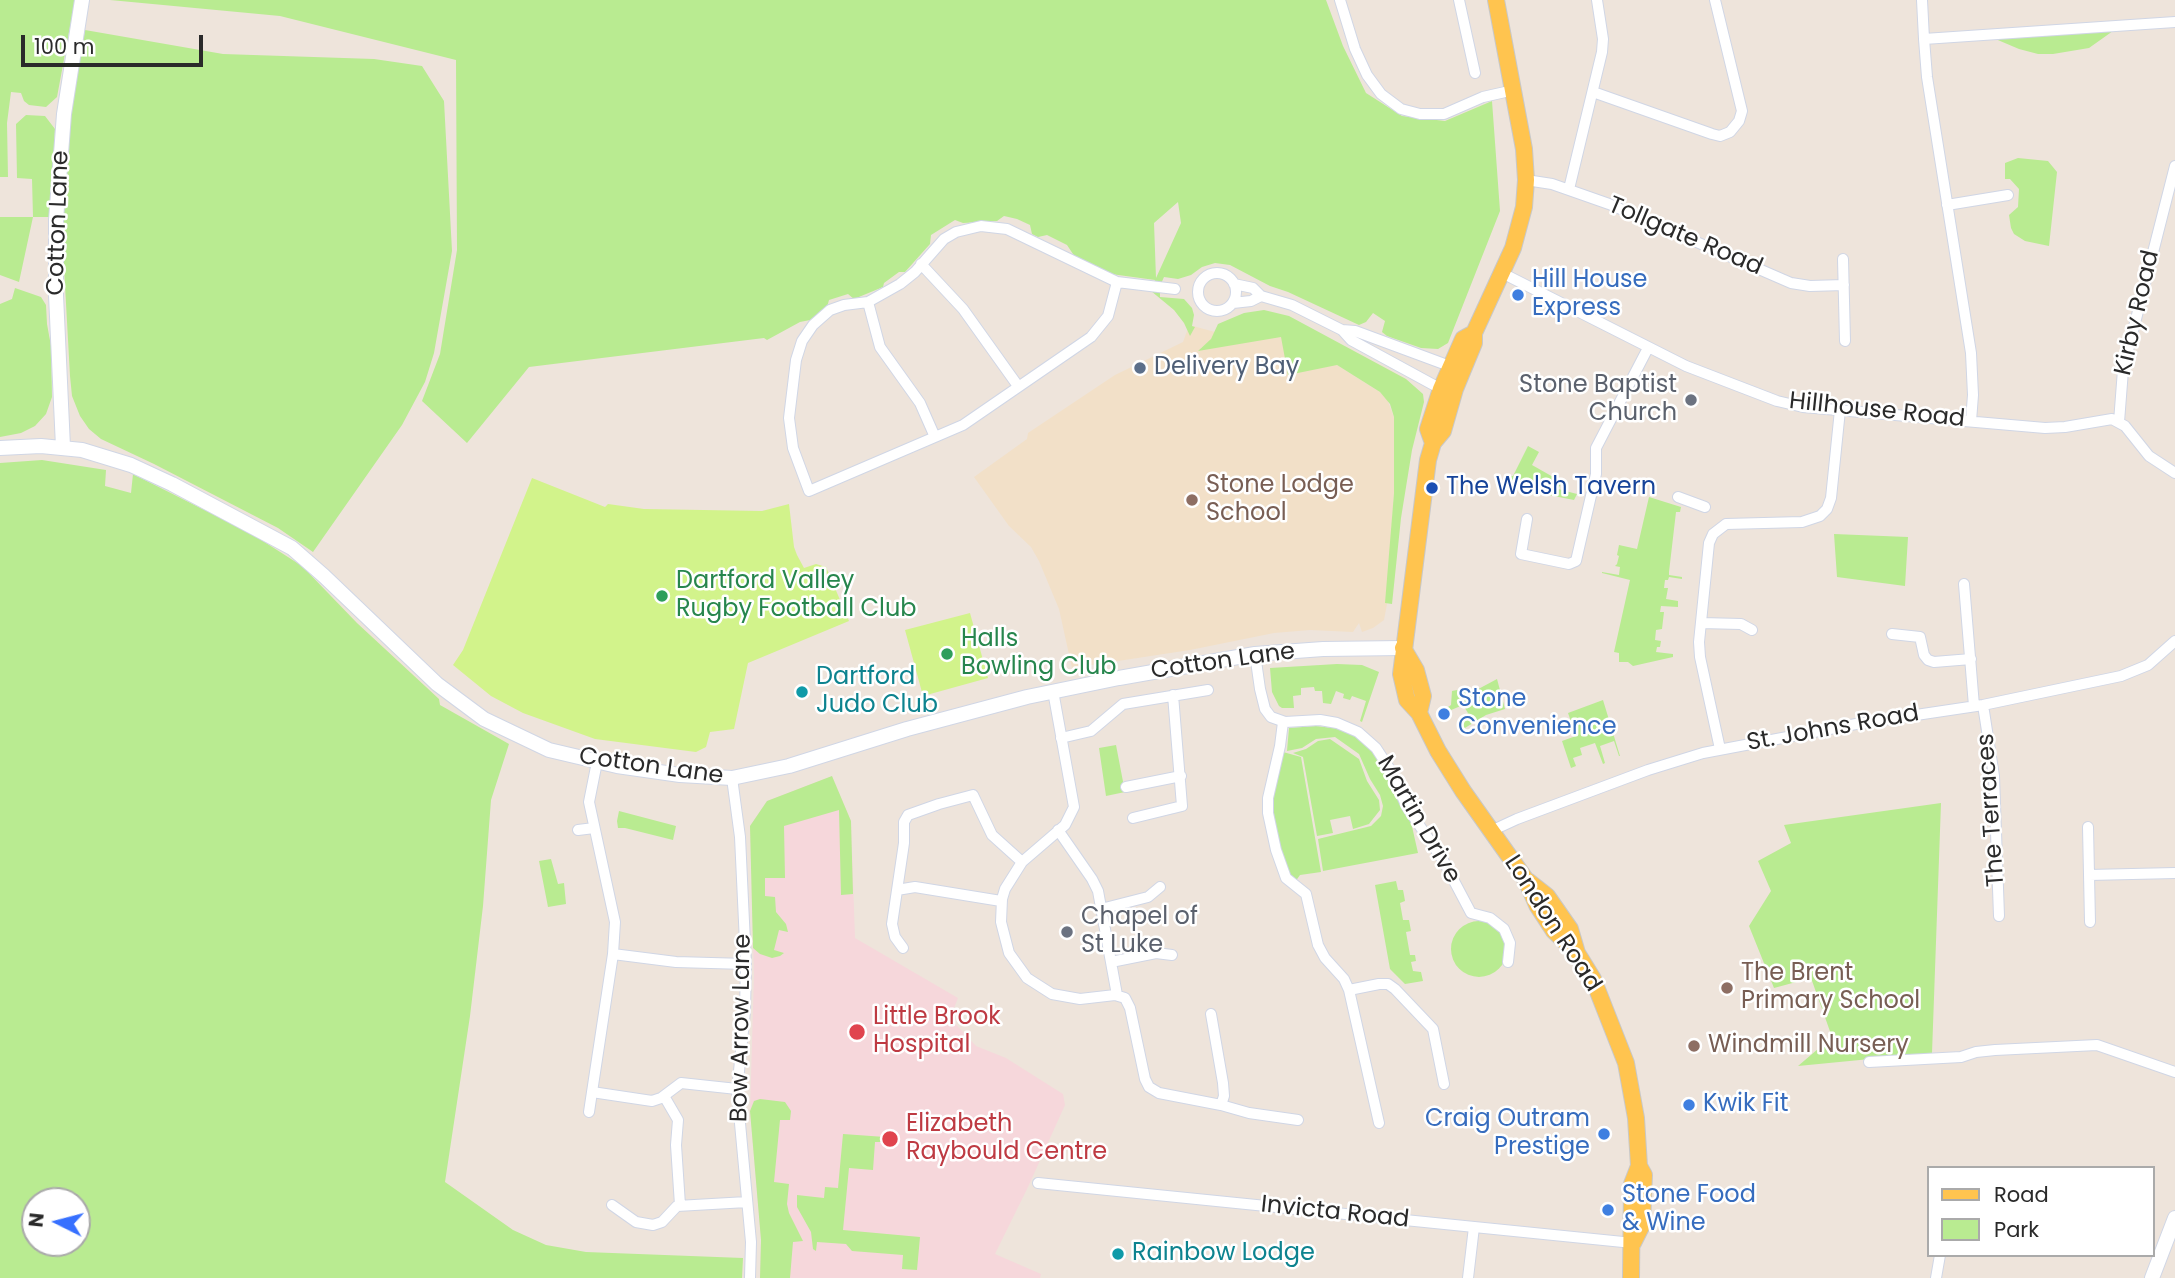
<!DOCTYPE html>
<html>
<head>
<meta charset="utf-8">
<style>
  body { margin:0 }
  #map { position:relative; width:2175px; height:1278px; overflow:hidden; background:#eee4db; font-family:Poppins,sans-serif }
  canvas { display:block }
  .legend { position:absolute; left:1927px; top:1166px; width:228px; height:91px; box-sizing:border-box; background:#fff; border:2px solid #aaa; margin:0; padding:9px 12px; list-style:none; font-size:21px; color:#2a2a2a }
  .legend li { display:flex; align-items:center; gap:14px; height:35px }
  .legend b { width:35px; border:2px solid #aaa }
  .north { position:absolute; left:21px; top:1187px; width:70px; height:70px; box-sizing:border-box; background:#fff; border:2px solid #aaa; border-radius:50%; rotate:276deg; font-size:19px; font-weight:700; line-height:28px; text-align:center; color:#2a2a2a }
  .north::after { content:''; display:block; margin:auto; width:24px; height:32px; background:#3770ff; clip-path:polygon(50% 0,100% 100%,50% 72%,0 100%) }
  .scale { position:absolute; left:21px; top:35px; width:182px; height:32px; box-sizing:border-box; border:4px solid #2a2a2a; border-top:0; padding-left:9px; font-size:21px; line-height:24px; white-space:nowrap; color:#2a2a2a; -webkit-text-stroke:5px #fff; paint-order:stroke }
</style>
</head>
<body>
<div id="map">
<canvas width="2175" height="1278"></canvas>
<ul class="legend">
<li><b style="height:9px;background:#ffc44f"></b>Road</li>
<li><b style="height:19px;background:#b9eb91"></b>Park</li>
</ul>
<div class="north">N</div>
<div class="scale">100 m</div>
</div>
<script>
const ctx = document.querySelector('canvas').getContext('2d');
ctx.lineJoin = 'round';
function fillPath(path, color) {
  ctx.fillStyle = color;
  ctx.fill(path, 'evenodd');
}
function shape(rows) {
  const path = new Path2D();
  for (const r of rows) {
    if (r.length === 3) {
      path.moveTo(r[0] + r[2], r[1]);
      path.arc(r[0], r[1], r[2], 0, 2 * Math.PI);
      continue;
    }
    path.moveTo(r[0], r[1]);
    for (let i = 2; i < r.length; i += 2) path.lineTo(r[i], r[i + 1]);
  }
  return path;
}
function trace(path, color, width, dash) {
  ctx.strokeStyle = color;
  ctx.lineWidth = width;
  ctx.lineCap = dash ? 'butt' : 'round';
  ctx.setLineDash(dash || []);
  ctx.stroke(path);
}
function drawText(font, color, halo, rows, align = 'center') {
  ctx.font = font + ' Poppins,sans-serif';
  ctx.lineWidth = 5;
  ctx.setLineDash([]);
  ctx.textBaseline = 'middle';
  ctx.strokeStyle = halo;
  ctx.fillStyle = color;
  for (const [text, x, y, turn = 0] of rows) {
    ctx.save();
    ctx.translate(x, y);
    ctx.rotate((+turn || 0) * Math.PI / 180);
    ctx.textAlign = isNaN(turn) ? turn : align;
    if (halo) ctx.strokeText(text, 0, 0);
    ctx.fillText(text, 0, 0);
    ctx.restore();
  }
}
fillPath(shape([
  [1193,326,1215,332,1210,341,1200,349,1289,335,1380,392,1387,399,1394,417,1394,493,1387,604,1384,620,1373,628,1362,632,1359,623,1353,632,1310,630,1274,633,1190,650,1072,668,1059,609,1039,561,1031,547,1009,526,974,477,1027,439,1028,433,1115,375,1183,342,1187,331]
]), '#f2e0c8');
fillPath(shape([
  [832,776,851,821,855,938,958,998,950,1018,976,1046,1006,1058,1063,1094,1065,1105,1028,1187,995,1254,1041,1274,1040,1278,760,1278,761,1240,750,1111,754,975,750,826,767,801]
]), '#f6d7db');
fillPath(shape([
  [0,0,75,0,57,97,46,107,29,105,24,101,21,93,11,92,7,123,8,177,0,177],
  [110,0,1326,0,1343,46,1366,93,1402,116,1445,121,1492,101,1500,211,1448,343,1438,349,1421,348,1387,336,1382,332,1385,321,1373,313,1366,322,1359,325,1288,292,1270,286,1230,265,1215,263,1202,267,1191,275,1178,279,1164,277,1160,286,1160,297,1184,299,1192,308,1194,315,1192,326,1195,327,1190,336,1184,323,1174,310,1151,291,1155,280,1111,274,1075,257,1067,245,1047,235,1038,237,1032,234,1030,225,1017,219,1004,216,997,221,963,223,955,220,931,235,930,244,905,272,899,272,884,283,883,287,854,299,848,294,829,300,827,307,810,320,800,322,767,340,764,338,529,367,467,443,422,401,440,354,457,250,456,60,280,16],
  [1178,202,1181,223,1156,278,1154,223],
  [2120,26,2089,48,2053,54,2038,54,2019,49,1986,35],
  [85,30,223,54,374,59,422,66,444,101,452,251,434,353,425,382,402,425,313,552,278,528,154,464,101,439,89,429,80,416,72,396,70,376,62,231,68,127],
  [26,115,45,116,55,129,50,217,33,217,19,282,0,275,0,217,33,217,32,179,17,178,16,124],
  [2018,158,2048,161,2057,172,2049,246,2025,241,2014,234,2011,228,2009,215,2018,207,2019,189,2010,179,2005,179,2005,163],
  [15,288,41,297,46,305,47,324,51,346,52,397,46,414,35,426,21,433,0,437,0,304,12,299],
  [1264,310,1289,316,1406,379,1423,394,1424,402,1412,450,1401,518,1392,604,1385,603,1394,493,1394,417,1390,404,1380,392,1337,365,1288,375,1281,337,1198,351,1211,339,1218,324,1244,313],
  [1528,446,1539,452,1532,465,1562,482,1558,489,1577,494,1574,500,1513,488,1506,480,1509,476,1513,476],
  [42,460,106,470,105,486,131,493,133,474,252,534,302,566,357,623,439,699,440,705,509,744,491,800,483,906,470,1016,445,1182,513,1230,546,1245,586,1252,743,1258,742,1278,0,1278,0,463],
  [35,1201,77,1201,77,1243,35,1243],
  [1649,497,1681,507,1680,512,1676,512,1669,572,1669,575,1682,577,1682,579,1669,577,1668,580,1665,580,1664,588,1668,588,1666,599,1678,601,1678,607,1661,606,1660,612,1664,612,1662,629,1656,630,1655,640,1661,641,1660,647,1657,647,1656,652,1673,654,1673,657,1633,666,1628,662,1619,662,1619,653,1614,652,1630,580,1602,573,1602,572,1619,575,1620,567,1615,566,1617,564,1619,556,1617,555,1619,545,1637,549],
  [1834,534,1908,537,1905,586,1837,577],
  [1337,664,1362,665,1379,672,1362,722,1360,721,1366,701,1352,696,1350,700,1343,698,1344,694,1336,691,1331,704,1323,703,1322,691,1315,691,1314,687,1301,688,1301,695,1293,696,1294,708,1282,708,1279,706,1272,692,1270,668],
  [1497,679,1505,709,1486,715,1460,731,1463,726,1459,719,1468,713,1463,705,1444,713,1442,711,1451,705,1452,691,1467,688,1469,694],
  [1603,700,1620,756,1619,756,1614,741,1600,746,1605,763,1603,764,1595,743,1580,748,1582,755,1573,758,1576,766,1571,768,1562,741,1576,736,1568,713],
  [1316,726,1341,729,1359,739,1374,754,1411,822,1418,853,1323,871,1318,839,1371,826,1381,816,1383,806,1380,795,1370,779,1359,754,1335,737,1316,739,1302,748,1287,751,1289,728],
  [1330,739,1359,759,1367,781,1379,800,1380,810,1369,824,1353,829,1350,816,1330,820,1333,833,1317,836,1303,757,1293,753,1306,749,1318,741],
  [1116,745,1125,792,1106,796,1099,748],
  [1283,752,1301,757,1321,872,1300,875,1295,882,1286,874,1271,806],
  [832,776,851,821,853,894,841,895,839,810,784,826,785,878,765,878,765,896,775,897,776,912,786,924,788,932,779,930,774,950,784,953,780,956,772,958,760,954,753,948,750,826,767,801],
  [1941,803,1932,1053,1798,1066,1832,1037,1811,978,1774,988,1749,926,1771,891,1758,861,1791,843,1784,825],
  [619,811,676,826,673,840,625,828,618,828,617,821],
  [551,859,558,884,564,883,566,904,548,907,539,861],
  [1396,881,1398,890,1403,890,1404,895,1405,901,1400,903,1403,920,1409,920,1411,931,1406,932,1410,955,1415,955,1416,961,1411,962,1413,971,1421,972,1423,981,1405,984,1390,969,1375,885],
  [1479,949,28],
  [760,1099,785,1102,791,1111,790,1120,780,1120,774,1182,789,1184,787,1204,789,1213,803,1241,793,1242,790,1278,760,1278,761,1240,750,1111,754,1101],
  [843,1134,885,1137,885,1142,875,1142,873,1170,849,1168,843,1230,920,1237,917,1270,902,1269,903,1255,852,1251,846,1244,817,1242,816,1251,813,1249,811,1232,797,1207,797,1195,824,1198,825,1187,838,1188]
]), '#b9eb91');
fillPath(shape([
  [532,478,605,507,608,504,644,509,762,511,789,504,794,547,797,555,804,568,816,564,826,567,849,621,748,663,734,729,710,732,706,747,696,752,595,739,523,713,491,696,453,665,463,650],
  [970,613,988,678,923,696,905,630]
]), '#d2f38b');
const street = shape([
  [1340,0,1355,49,1367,75,1381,94,1401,109,1420,114,1444,114,1483,97,1514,90],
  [1459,0,1475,73],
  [1922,0,1924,39],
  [1593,92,1712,134,1720,136,1730,132,1739,121,1742,111,1715,0],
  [1526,180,1552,184,1609,204,1791,283,1810,286,1844,285],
  [1569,189,1602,52,1603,39,1597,0],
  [1947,205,2008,195],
  [1843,259,1845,341],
  [921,264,963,309,1018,386],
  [1502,273,1686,366,1777,401,1803,407,2045,428,2065,427,2112,419,2125,426,2149,456,2175,473],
  [1217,292,19],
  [1117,282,1108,316,1091,337,963,425,809,491,793,448,789,418,796,360,802,341,813,325,830,310,844,305,868,302,900,284,915,272,944,239,956,232,981,226,1007,229,1117,282,1175,289],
  [1234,284,1253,288,1261,296,1292,305,1342,330,1351,340,1441,389,1445,389],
  [868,302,880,347,920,403,935,437],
  [1233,303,1251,301,1261,296],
  [1342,330,1355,331,1455,368],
  [1971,421,1973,395,1971,353,1927,77,1924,39,2175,22],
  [2119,422,2123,370,2175,166],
  [1678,497,1705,507],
  [1527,519,1521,554,1569,564,1576,561,1596,474,1596,448,1648,348],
  [1964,584,1974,706],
  [1701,623,1741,624,1752,630],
  [1892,634,1920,637,1924,655,1928,660,1934,662,1971,659],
  [1255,654,1260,689,1265,709,1271,717,1285,722,1320,720,1337,723,1358,732,1376,748,1389,768,1407,807,1444,862,1471,913,1490,918,1504,929,1510,943,1508,962],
  [1053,691,1074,807,1065,825,1022,862,1005,889,1002,899,1001,922,1009,953,1027,978,1052,994,1080,999,1115,995,1125,998,1130,1008,1145,1079,1149,1087,1159,1093,1221,1105,1224,1096,1223,1083,1211,1014],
  [1983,705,1994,776,1999,916],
  [1283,722,1280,746,1268,798,1268,813,1276,850,1286,878,1306,894,1318,945,1325,958,1344,979,1349,990,1379,1123],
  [1061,738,1091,731,1123,704,1208,690],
  [1720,749,1700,657,1699,642,1709,543,1713,534,1726,524,1802,522,1820,516,1827,509,1831,498,1840,410],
  [597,762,589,802,615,922,613,954,592,1092,652,1101,661,1098,681,1083,737,1089],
  [732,778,740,837,746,964,745,1011,737,1091,751,1242,750,1278],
  [1126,787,1181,776],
  [1133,818,1182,806,1173,695],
  [2088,827,2090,922],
  [578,830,594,828],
  [1058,830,1092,879,1098,891,1117,995],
  [1491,831,1517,819,1648,770,1703,753,1856,724,1983,705,2121,676,2148,665,2175,641],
  [2089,875,2175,873],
  [897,890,915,887,1001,901],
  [1101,909,1148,897,1160,887],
  [903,948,895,937,892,924,904,843,904,822,908,815,939,804,973,795,992,835,1022,862],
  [613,954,676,962,746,964],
  [1111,962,1156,953,1172,955],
  [1349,990,1379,984,1388,984,1395,989,1433,1029,1444,1084],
  [1869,1062,1961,1057,1976,1052,1995,1050,2097,1045,2175,1072],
  [664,1096,678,1120,676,1145,680,1205],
  [1221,1105,1249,1113,1298,1120],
  [589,1112,592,1092],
  [1038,1183,1633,1243],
  [612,1205,636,1222,653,1225,662,1222,677,1206,747,1202],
  [1468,1278,1474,1227],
  [1936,1278,1940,1255]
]);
const secondary = shape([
  [63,447,56,295,56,220,64,114,82,0],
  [0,448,41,446,82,450,131,465,172,484,292,548,324,576,437,684,484,719,549,750,617,766,680,775,732,778,789,766,907,729,1027,697,1119,678,1255,654,1323,649,1403,648],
  [2152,1278,2175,1218]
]);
const primary = shape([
  [1496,0,1524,149,1526,180,1524,207,1513,248,1474,333,1474,343,1455,389,1443,431,1433,443,1428,460,1401,674,1407,700,1419,713,1438,751,1463,791,1526,880,1537,905,1554,931,1577,953,1593,979,1626,1063,1636,1118,1639,1166,1632,1184,1631,1278],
  [1433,443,1428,429,1441,389,1463,339,1474,333],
  [1403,648,1416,670,1423,696,1419,713],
  [1528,881,1547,896,1570,929,1577,953],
  [1633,1243,1642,1225,1644,1175,1639,1166]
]);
trace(street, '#d0d6e5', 12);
trace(secondary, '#d0d6e5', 16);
trace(primary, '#c8c8c8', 18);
trace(street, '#fff', 10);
trace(secondary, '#fff', 14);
trace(primary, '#ffc44f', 16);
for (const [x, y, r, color] of [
  [1518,295,7,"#3f7fe0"],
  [1140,368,7,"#5c6f8a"],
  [1691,400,7,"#6b7280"],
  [1432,488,7,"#1a4fb4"],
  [1192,500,7,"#8d6e63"],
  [662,596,7,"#2e9e5b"],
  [947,654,7,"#2e9e5b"],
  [802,692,7,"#0f9aa8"],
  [1444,714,7,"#3f7fe0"],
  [1067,932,7,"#6b7280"],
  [1727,988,7,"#8d6e63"],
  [857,1032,9,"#e0444e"],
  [1694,1046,7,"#8d6e63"],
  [1689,1105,7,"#3f7fe0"],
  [1604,1134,7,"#3f7fe0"],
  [890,1139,9,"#e0444e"],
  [1608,1210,7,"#3f7fe0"],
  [1118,1254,7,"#0f9aa8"]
]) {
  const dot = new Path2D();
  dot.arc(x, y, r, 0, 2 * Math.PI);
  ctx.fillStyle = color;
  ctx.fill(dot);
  trace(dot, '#fff', 2.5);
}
drawText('24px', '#2a2a2a', '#fff', [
  ["Cotton Lane",59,223,-88],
  ["Tollgate Road",1685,237,23],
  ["Kirby Road",2138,313,-77],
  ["Hillhouse Road",1877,411,6],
  ["Cotton Lane",1223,662,-8],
  ["St. Johns Road",1833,729,-10],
  ["Cotton Lane",651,767,8],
  ["The Terraces",1992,810,-94],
  ["Martin Drive",1418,820,60],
  ["London Road",1552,924,57],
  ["Bow Arrow Lane",742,1028,-89],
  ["Invicta Road",1335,1213,6]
]);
drawText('24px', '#366cbe', '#fff', [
  ["Hill House",1532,281],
  ["Express",1532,309],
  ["Stone",1458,700],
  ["Convenience",1458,728],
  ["Kwik Fit",1703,1105],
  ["Craig Outram",1590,1120,"right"],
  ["Prestige",1590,1148,"right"],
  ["Stone Food",1622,1196],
  ["& Wine",1622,1224]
], 'left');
drawText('24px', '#4e5e75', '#fff', [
  ["Delivery Bay",1154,368]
], 'left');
drawText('24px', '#5b616d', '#fff', [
  ["Stone Baptist",1677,386],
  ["Church",1677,414],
  ["Chapel of",1081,918,"left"],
  ["St Luke",1081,946,"left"]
], 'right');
drawText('24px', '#785e54', '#fff', [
  ["Stone Lodge",1206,486],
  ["School",1206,514],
  ["The Brent",1741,974],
  ["Primary School",1741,1002],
  ["Windmill Nursery",1708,1046]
], 'left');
drawText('24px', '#164399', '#fff', [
  ["The Welsh Tavern",1446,488]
], 'left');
drawText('24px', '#27864d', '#fff', [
  ["Dartford Valley",676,582],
  ["Rugby Football Club",676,610],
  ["Halls",961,640],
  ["Bowling Club",961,668]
], 'left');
drawText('24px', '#0d838f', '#fff', [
  ["Dartford",816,678],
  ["Judo Club",816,706],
  ["Rainbow Lodge",1132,1254]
], 'left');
drawText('24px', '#be3a42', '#fff', [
  ["Little Brook",873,1018],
  ["Hospital",873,1046],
  ["Elizabeth",906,1125],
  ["Raybould Centre",906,1153]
], 'left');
</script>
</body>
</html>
